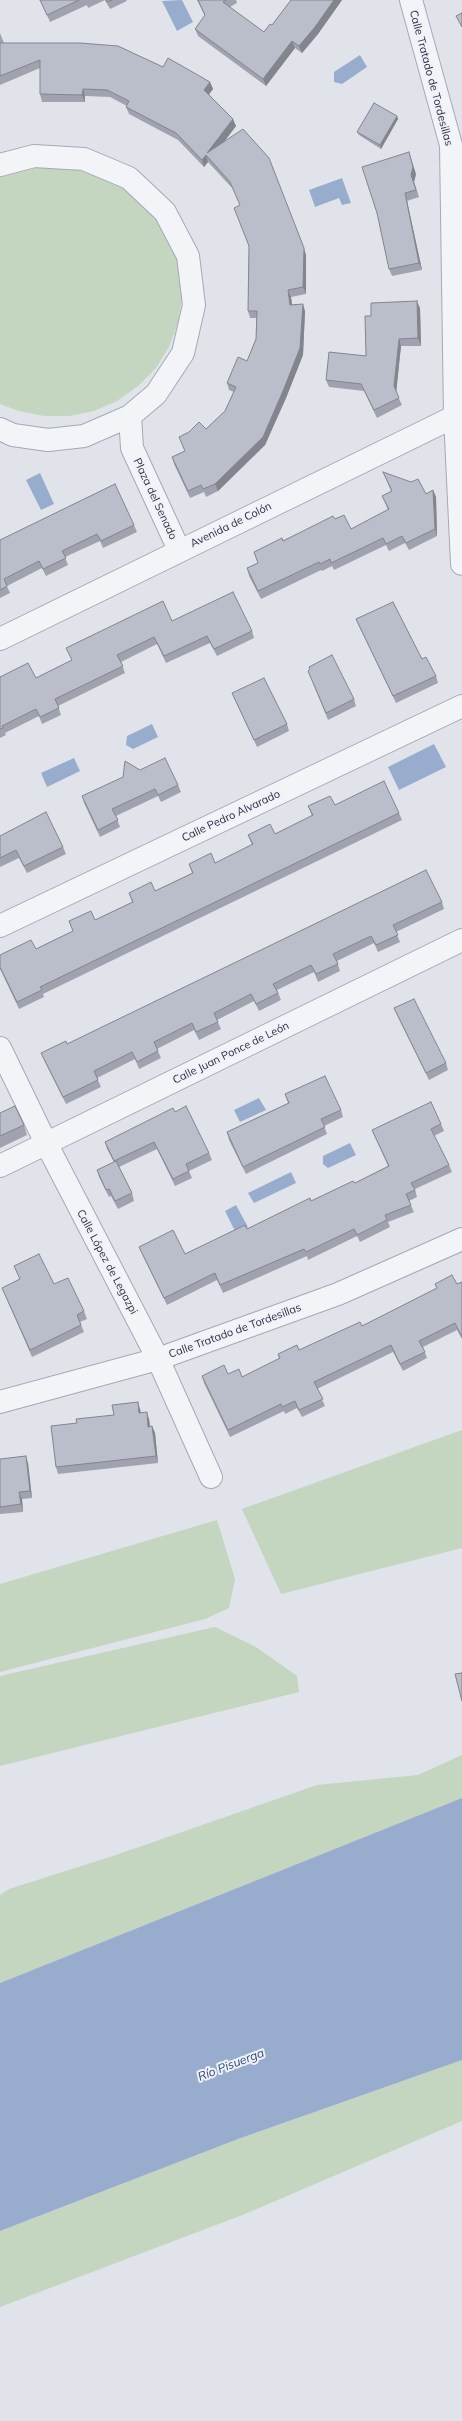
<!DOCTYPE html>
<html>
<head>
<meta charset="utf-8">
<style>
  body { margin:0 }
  canvas { display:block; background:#e0e3ea }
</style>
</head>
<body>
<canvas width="462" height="2421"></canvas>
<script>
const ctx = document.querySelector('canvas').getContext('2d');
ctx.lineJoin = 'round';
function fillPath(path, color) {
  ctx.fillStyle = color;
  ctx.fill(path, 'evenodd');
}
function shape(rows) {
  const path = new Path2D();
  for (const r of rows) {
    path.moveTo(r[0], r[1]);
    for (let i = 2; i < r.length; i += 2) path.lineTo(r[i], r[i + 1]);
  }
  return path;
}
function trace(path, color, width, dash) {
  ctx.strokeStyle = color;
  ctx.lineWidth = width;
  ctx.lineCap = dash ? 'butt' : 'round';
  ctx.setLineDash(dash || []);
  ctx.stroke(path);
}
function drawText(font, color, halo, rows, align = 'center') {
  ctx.font = font + ' Mulish,sans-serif';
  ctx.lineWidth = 4;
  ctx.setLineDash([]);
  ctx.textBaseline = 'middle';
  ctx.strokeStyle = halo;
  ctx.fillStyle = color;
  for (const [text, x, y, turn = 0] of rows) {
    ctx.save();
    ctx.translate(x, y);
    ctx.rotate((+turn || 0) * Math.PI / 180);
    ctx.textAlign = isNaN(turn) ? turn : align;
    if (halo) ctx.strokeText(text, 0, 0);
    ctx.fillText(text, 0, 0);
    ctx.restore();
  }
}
fillPath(shape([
  [62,163,109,175,149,205,175,248,181,273,182,298,178,323,169,347,156,368,138,386,117,401,94,411,69,416,44,416,19,411,0,404,0,176,14,170],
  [462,1430,462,1548,281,1594,242,1509],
  [217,1520,235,1579,229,1608,205,1619,0,1672,0,1584],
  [215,1627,256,1647,297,1676,299,1692,0,1766,0,1676],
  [462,1755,462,1798,0,1983,0,1895,9,1889,116,1855,317,1785,418,1775],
  [462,2060,462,2121,245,2214,0,2307,0,2231,238,2139]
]), '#c4d5c0');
fillPath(shape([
  [182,0,193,22,177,31,162,1],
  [360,55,367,67,342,84,334,82,334,72],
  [342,178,351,203,342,205,339,198,315,207,309,190],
  [40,473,54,504,41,510,26,480],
  [152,724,158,737,133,749,126,745,127,736],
  [434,744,446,767,399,790,388,767],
  [74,758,80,771,47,787,41,773],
  [259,1098,266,1110,240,1122,234,1110],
  [350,1143,356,1155,328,1168,323,1164,323,1156],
  [291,1172,296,1183,254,1203,248,1193],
  [236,1205,248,1227,236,1233,225,1211],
  [462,1798,462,2060,238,2139,0,2231,0,1983]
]), '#98adcd');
const minor = shape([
  [411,0,451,145,455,416,462,564],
  [0,165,34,156,84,159,129,178,165,212,188,256,194,305,183,353,156,394,130,416,84,436,48,440,13,435,0,429],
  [130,416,132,448,179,550],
  [0,639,462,413],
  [0,926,462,706],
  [0,1048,46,1143,158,1359,211,1477],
  [0,1166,462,940],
  [0,1402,158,1359,338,1294,462,1239]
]);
trace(minor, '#a5a9b5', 24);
trace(minor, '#f3f4f8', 22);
fillPath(shape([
  [40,0,126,0,127,1,110,9,105,0,88,8,87,5,50,22],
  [197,0,236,0,237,3,230,7,264,32,272,25,291,0,342,0,318,34,302,53,295,48,266,86,198,36,195,29,205,16],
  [0,33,4,43,163,67,210,82,213,89,209,94,236,126,224,142,306,255,306,294,291,297,292,305,305,311,303,355,286,398,265,445,218,491,206,497,204,492,190,498,174,464,172,457,185,451,179,437,206,429,225,411,234,392,229,390,227,383,247,361,256,339,257,318,250,318,248,311,249,247,240,205,233,189,208,162,204,167,178,140,129,114,126,107,127,106,110,97,85,96,85,102,42,102,40,94,40,68,0,85],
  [397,116,398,119,381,149,359,135,357,132],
  [416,174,414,182,419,197,407,201,422,270,392,276,389,269,377,213],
  [420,308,421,346,401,346,396,392,402,405,377,418,364,391,329,387,326,380,366,356],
  [383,472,426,494,433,490,436,497,437,536,409,550,405,543,389,551,386,545,334,570,332,566,322,571,321,570,261,599,249,576,247,568,258,563,254,552,335,519,351,529,388,510,382,496,391,491],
  [134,525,137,532,103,548,100,541,65,557,68,565,46,576,42,568,7,586,10,593,0,598,0,540],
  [356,619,422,659,436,676,438,683,396,703,359,626],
  [172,621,252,631,254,638,217,656,210,643,166,663,157,644,121,662,125,673,58,706,61,715,42,724,39,716,5,733,6,735,0,738,0,677,36,678,72,660,66,648],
  [309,667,354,699,356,706,328,720,308,671,310,670],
  [232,693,287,724,289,731,257,747,235,700],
  [140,770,178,785,181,792,161,802,158,796,116,816,120,827,100,837,84,803,82,796],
  [335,805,399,813,402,820,43,994,44,997,19,1009,0,969,0,955,36,949,73,931,69,921,95,920,132,902,129,893,155,891,192,873,189,864,215,863,252,845,248,835,275,834,312,816,308,806],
  [0,836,63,847,66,854,27,873,19,858,0,867],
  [442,902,444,909,396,932,400,942,378,952,374,943,337,961,340,971,318,982,314,972,277,990,281,1000,259,1011,254,1001,217,1020,221,1029,199,1040,194,1030,157,1049,161,1058,139,1069,135,1059,97,1078,101,1087,66,1104,44,1060,41,1053,67,1044],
  [394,1008,446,1063,448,1070,429,1080,397,1015],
  [285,1094,341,1110,343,1117,324,1126,327,1134,246,1174,229,1140,227,1132,288,1103],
  [175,1112,209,1153,212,1160,189,1171,192,1178,175,1186,157,1149,119,1167,132,1193,134,1201,118,1209,111,1196,109,1197,99,1177,97,1170,114,1162,107,1149,105,1142],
  [0,1113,24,1125,27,1135,0,1148],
  [441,1124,444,1131,434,1136,449,1165,452,1172,415,1189,417,1197,409,1201,414,1212,388,1222,390,1227,360,1242,357,1236,308,1260,307,1256,223,1293,217,1280,167,1305,142,1254,139,1247,185,1254,247,1229,355,1183,388,1166,375,1137,372,1130],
  [14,1266,54,1284,84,1311,87,1319,80,1322,84,1332,32,1357,2,1288,20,1279],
  [462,1282,462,1339,457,1330,423,1347,427,1358,403,1371,393,1352,317,1389,325,1406,302,1417,297,1408,285,1414,284,1411,230,1437,204,1383,202,1376,228,1374,242,1377,279,1359,278,1354,299,1350,362,1326,437,1289,435,1284,457,1284],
  [140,1409,141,1413,149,1419,150,1427,152,1426,155,1433,158,1463,58,1474,56,1467,77,1423],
  [0,1459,28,1463,32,1498,22,1499,23,1512,0,1514]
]), '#a0a3af');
fillPath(shape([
  [334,0,342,0,318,34,302,53,299,46],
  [292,41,295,48,266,86,263,79],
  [210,82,213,89,207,97,204,90],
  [83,89,85,96,85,102,82,95],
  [397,116,398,119,381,149,380,145],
  [233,119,236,126,210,160,207,153],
  [409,152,416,174,414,182,419,197,411,175],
  [206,155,208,162,204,167,202,160],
  [405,193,407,201,422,270,419,263],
  [304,248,306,255,306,294,303,287],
  [288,290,291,297,293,312,290,305],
  [417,301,420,308,421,346,418,338],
  [303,304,305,311,303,355,286,398,265,445,218,491,215,484],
  [399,339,401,346,396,394,394,386],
  [433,490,436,497,437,536,435,529],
  [138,1402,140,1409,142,1420,139,1413],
  [147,1412,149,1419,151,1434,148,1427],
  [152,1426,155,1433,158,1463,156,1456],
  [26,1456,28,1463,32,1498,30,1491],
  [19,1492,22,1499,23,1512,21,1504]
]), '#82858e');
const building = shape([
  [40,0,79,0,47,15,40,0],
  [106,0,112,0,107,2,106,0],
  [198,0,226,0,223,2,264,32,270,24,272,25,291,0,334,0,315,27,299,46,292,41,263,79,195,29,205,15,198,0],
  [462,13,462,27,456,16,462,13],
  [0,43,80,43,118,46,163,67,168,58,210,82,204,90,233,119,207,153,243,129,269,158,304,248,303,287,288,290,290,305,303,304,300,348,283,391,263,437,215,484,203,489,201,485,188,491,172,457,185,451,179,437,189,432,199,422,206,429,225,411,236,387,227,383,238,357,247,361,256,339,257,311,248,311,249,246,234,208,240,205,230,182,206,155,202,160,176,133,126,107,129,101,107,90,83,89,82,95,40,94,40,60,0,76,0,43],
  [374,103,397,116,380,145,357,132,374,103],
  [409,152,413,167,411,175,416,190,405,193,419,263,389,269,377,213,362,167,409,152],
  [417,301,418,338,399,339,394,386,399,398,374,410,361,384,326,380,329,352,366,356,365,316,371,316,371,303,417,301],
  [383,472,411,482,418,479,426,494,433,490,435,529,406,543,402,536,386,544,383,538,331,563,330,559,320,564,319,562,258,591,247,568,258,563,254,552,282,538,283,541,333,516,335,519,344,515,351,529,389,509,382,496,392,491,383,472],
  [115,484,134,525,101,541,97,534,62,551,66,558,43,569,39,561,4,579,7,586,0,590,0,540,115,484],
  [233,592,252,631,214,649,207,636,164,656,154,637,117,655,123,666,55,699,59,708,40,717,36,709,2,726,3,728,0,729,0,677,28,663,36,678,72,660,66,648,163,601,172,621,233,592],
  [393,602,422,659,426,657,436,676,393,696,356,619,393,602],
  [332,655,354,699,326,713,308,671,310,669,309,667,332,655],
  [264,678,287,724,254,740,232,693,264,678],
  [165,758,178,785,158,795,155,789,112,809,118,820,98,830,82,796,123,777,125,761,140,770,165,758],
  [384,781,399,813,40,987,42,990,17,1002,0,967,0,955,31,940,36,949,73,931,69,921,91,911,95,920,133,902,129,893,151,882,155,891,193,873,189,864,211,853,215,863,253,844,248,835,270,824,275,834,313,815,308,806,330,796,335,805,384,781],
  [46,812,63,847,24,866,16,850,0,858,0,836,46,812],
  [426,870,442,902,393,925,398,935,376,945,371,936,333,954,338,964,316,974,311,965,273,984,278,993,256,1004,251,994,214,1013,218,1022,196,1032,192,1023,154,1042,158,1051,137,1062,132,1052,94,1071,98,1080,63,1097,41,1053,66,1041,67,1044,426,870],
  [414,999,446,1063,426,1073,394,1008,414,999],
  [325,1076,341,1110,321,1119,325,1127,243,1167,227,1132,289,1103,285,1094,325,1076],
  [431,1102,441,1124,431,1129,449,1165,411,1183,415,1190,406,1194,411,1205,385,1215,387,1220,357,1235,354,1229,306,1252,304,1249,220,1285,215,1273,164,1298,139,1247,173,1230,185,1254,245,1225,247,1229,310,1198,311,1201,353,1181,355,1183,389,1166,372,1130,431,1102],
  [15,1106,24,1125,0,1136,0,1113,15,1106],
  [186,1106,209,1153,186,1164,189,1171,173,1179,154,1142,114,1161,105,1142,173,1108,175,1112,186,1106],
  [116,1161,132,1193,115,1201,109,1189,106,1190,97,1170,116,1161],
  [39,1254,54,1284,68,1278,84,1311,77,1315,81,1325,30,1350,2,1288,20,1279,14,1266,39,1254],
  [452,1275,457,1284,462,1282,462,1337,455,1323,419,1341,425,1352,400,1364,391,1345,314,1382,323,1399,299,1410,295,1401,282,1407,281,1404,228,1430,202,1376,224,1365,228,1374,239,1369,242,1377,280,1358,278,1354,297,1345,299,1350,360,1322,362,1326,437,1288,435,1284,452,1275],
  [138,1402,139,1413,147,1412,148,1427,152,1426,156,1456,56,1467,51,1426,77,1423,76,1419,114,1415,112,1405,138,1402],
  [26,1456,30,1491,19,1492,21,1504,0,1507,0,1459,26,1456],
  [462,1673,462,1701,455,1674,462,1673]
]);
fillPath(building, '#babecb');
trace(building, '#82858e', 1);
drawText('11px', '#272f43', '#f0f2f7', [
  ["Calle Tratado de Tordesillas",431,78,75],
  ["Plaza del Senado",155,499,65],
  ["Avenida de Colón",231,525,-26],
  ["Calle Pedro Alvarado",231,816,-25],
  ["Calle Juan Ponce de León",231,1053,-26],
  ["Calle López de Legazpi",107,1262,62],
  ["Calle Tratado de Tordesillas",235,1331,-20]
]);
drawText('italic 12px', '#2e497b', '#f0f2f7', [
  ["Río Pisuerga",231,2065,-21]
]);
</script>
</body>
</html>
